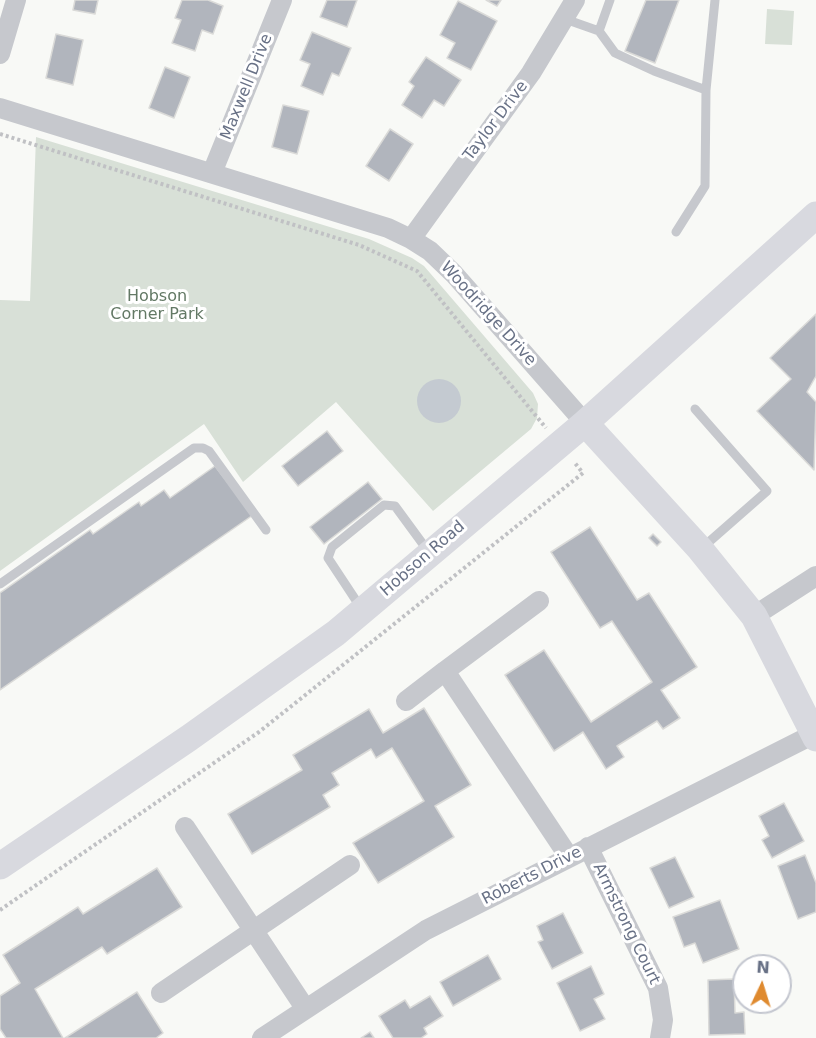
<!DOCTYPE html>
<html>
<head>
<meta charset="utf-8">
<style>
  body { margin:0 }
  #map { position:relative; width:816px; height:1038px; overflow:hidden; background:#f8f9f6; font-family:"DejaVu Sans",sans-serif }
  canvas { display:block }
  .north { position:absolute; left:732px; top:954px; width:60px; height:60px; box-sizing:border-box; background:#fff; border:2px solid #c3c6cf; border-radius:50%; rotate:4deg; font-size:16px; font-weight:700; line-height:24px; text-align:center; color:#687186 }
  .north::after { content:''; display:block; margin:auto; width:21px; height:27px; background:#df8a2f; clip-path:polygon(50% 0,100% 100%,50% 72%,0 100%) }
</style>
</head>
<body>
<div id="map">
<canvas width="816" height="1038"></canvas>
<div class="north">N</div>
</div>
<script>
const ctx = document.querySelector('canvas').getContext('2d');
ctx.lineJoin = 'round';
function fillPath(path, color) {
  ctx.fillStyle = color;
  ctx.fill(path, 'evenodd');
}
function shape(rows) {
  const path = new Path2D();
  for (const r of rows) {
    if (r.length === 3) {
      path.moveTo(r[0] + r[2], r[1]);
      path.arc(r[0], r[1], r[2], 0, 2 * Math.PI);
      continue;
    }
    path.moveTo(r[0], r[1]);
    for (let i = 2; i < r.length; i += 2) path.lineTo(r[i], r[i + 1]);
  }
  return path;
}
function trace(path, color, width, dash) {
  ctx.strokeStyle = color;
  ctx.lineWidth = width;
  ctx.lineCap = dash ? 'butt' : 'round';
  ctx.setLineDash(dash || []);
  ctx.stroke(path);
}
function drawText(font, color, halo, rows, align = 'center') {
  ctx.font = font + ' "DejaVu Sans",sans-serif';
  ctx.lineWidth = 6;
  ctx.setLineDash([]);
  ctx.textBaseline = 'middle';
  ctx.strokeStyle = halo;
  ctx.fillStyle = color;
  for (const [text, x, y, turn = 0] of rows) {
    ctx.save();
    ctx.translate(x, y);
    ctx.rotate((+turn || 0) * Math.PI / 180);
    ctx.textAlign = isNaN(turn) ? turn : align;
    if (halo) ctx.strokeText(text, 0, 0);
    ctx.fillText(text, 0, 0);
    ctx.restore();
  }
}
fillPath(shape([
  [767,9,794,11,792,45,765,44],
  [36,137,369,239,412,258,424,266,533,393,538,404,537,418,531,429,433,511,336,402,243,482,204,424,0,571,0,300,30,301]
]), '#d8e0d7');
fillPath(shape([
  [439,401,22]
]), '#c4cad1');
const building = shape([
  [75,0,98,0,95,14,73,10,75,0],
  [182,0,208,0,223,6,213,34,202,30,195,51,172,43,181,20,175,18,182,0],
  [327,0,357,0,347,27,320,17,327,0],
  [486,0,501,0,497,6,486,0],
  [646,0,679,0,655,63,625,51,646,0],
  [458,1,497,21,471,70,447,58,455,43,440,35,458,1],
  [312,32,351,48,339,76,332,73,323,95,301,86,310,64,300,60,312,32],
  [56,34,83,40,73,85,46,78,56,34],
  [426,57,461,80,444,106,434,100,422,118,402,105,414,86,409,82,426,57],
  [165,67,190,77,174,118,149,108,165,67],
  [283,105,309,111,297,154,272,147,283,105],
  [390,129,413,144,389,181,366,166,390,129],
  [816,314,816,376,807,392,816,402,814,470,757,411,791,379,770,358,816,314],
  [327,431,343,451,298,486,282,466,327,431],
  [215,466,253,515,0,690,0,593,90,530,93,534,139,502,141,506,164,490,170,498,215,466],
  [368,482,382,499,324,544,310,527,368,482],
  [590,527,637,600,649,593,697,667,661,690,680,718,663,729,657,721,617,746,624,757,606,769,583,732,554,751,505,675,544,650,591,722,652,682,612,621,600,628,551,552,590,527],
  [653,534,661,542,657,546,649,538,653,534],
  [424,708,471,785,435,806,454,837,378,883,353,843,424,801,392,748,376,758,371,749,332,773,339,785,323,795,330,807,252,854,228,814,302,770,293,755,369,709,383,733,424,708],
  [784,803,804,841,772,858,762,840,769,836,759,816,784,803],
  [805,855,816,883,816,912,798,919,778,866,805,855],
  [675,857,694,897,669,908,650,868,675,857],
  [157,868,182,907,107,954,102,947,35,989,63,1038,6,1038,0,1029,0,996,20,983,3,955,78,907,83,914,157,868],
  [720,900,739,949,703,963,695,943,684,947,673,917,720,900],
  [563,913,583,953,552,969,538,942,543,940,537,926,563,913],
  [488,955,501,979,453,1006,440,982,488,955],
  [591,966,604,994,594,999,605,1019,580,1031,557,983,591,966],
  [734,979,735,1013,744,1012,745,1034,709,1035,708,980,734,979],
  [137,992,163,1033,156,1038,65,1038,137,992],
  [430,996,443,1016,424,1028,427,1034,421,1038,393,1038,379,1016,405,1000,410,1008,430,996],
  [370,1032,374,1038,361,1038,370,1032]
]);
fillPath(building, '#b1b5bd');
trace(building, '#dadad8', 1.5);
trace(shape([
  [0,134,359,245,417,271,546,428],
  [0,910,259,732,583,473,574,462]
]), '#c0c1c4', 4, [3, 3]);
trace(shape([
  [565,19,599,31,615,53,654,71,706,90,715,0],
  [599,31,610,0],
  [676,232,705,186,706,90],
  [695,409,767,491,702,548],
  [0,584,194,448,203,448,209,451,266,530],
  [361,608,328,558,332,547,384,505,395,506,428,551]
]), '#c6c8cd', 9);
trace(shape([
  [0,54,16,0],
  [0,108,388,228,411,239,430,251,454,274,585,423],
  [212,173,282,0],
  [411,239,531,73,575,0],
  [539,601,445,671,569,857],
  [754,616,816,576],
  [406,701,445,671],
  [185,827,305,1008],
  [588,847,658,988,663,1020,660,1038],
  [161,993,350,865],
  [262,1038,426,930,814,734]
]), '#c6c8cd', 20);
trace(shape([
  [585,423,700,549,754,616,816,738],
  [0,866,189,738,336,633,585,423,816,215]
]), '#d8d9df', 27);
drawText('16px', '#687186', '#fff', [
  ["Maxwell Drive",247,87,-68],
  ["Taylor Drive",496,121,-53],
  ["Woodridge Drive",488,314,48],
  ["Hobson Road",423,559,-41],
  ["Roberts Drive",532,876,-27],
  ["Armstrong Court",626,924,64]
]);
drawText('16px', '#637965', '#fff', [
  ["Hobson",157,297],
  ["Corner Park",157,315]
]);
</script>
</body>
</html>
